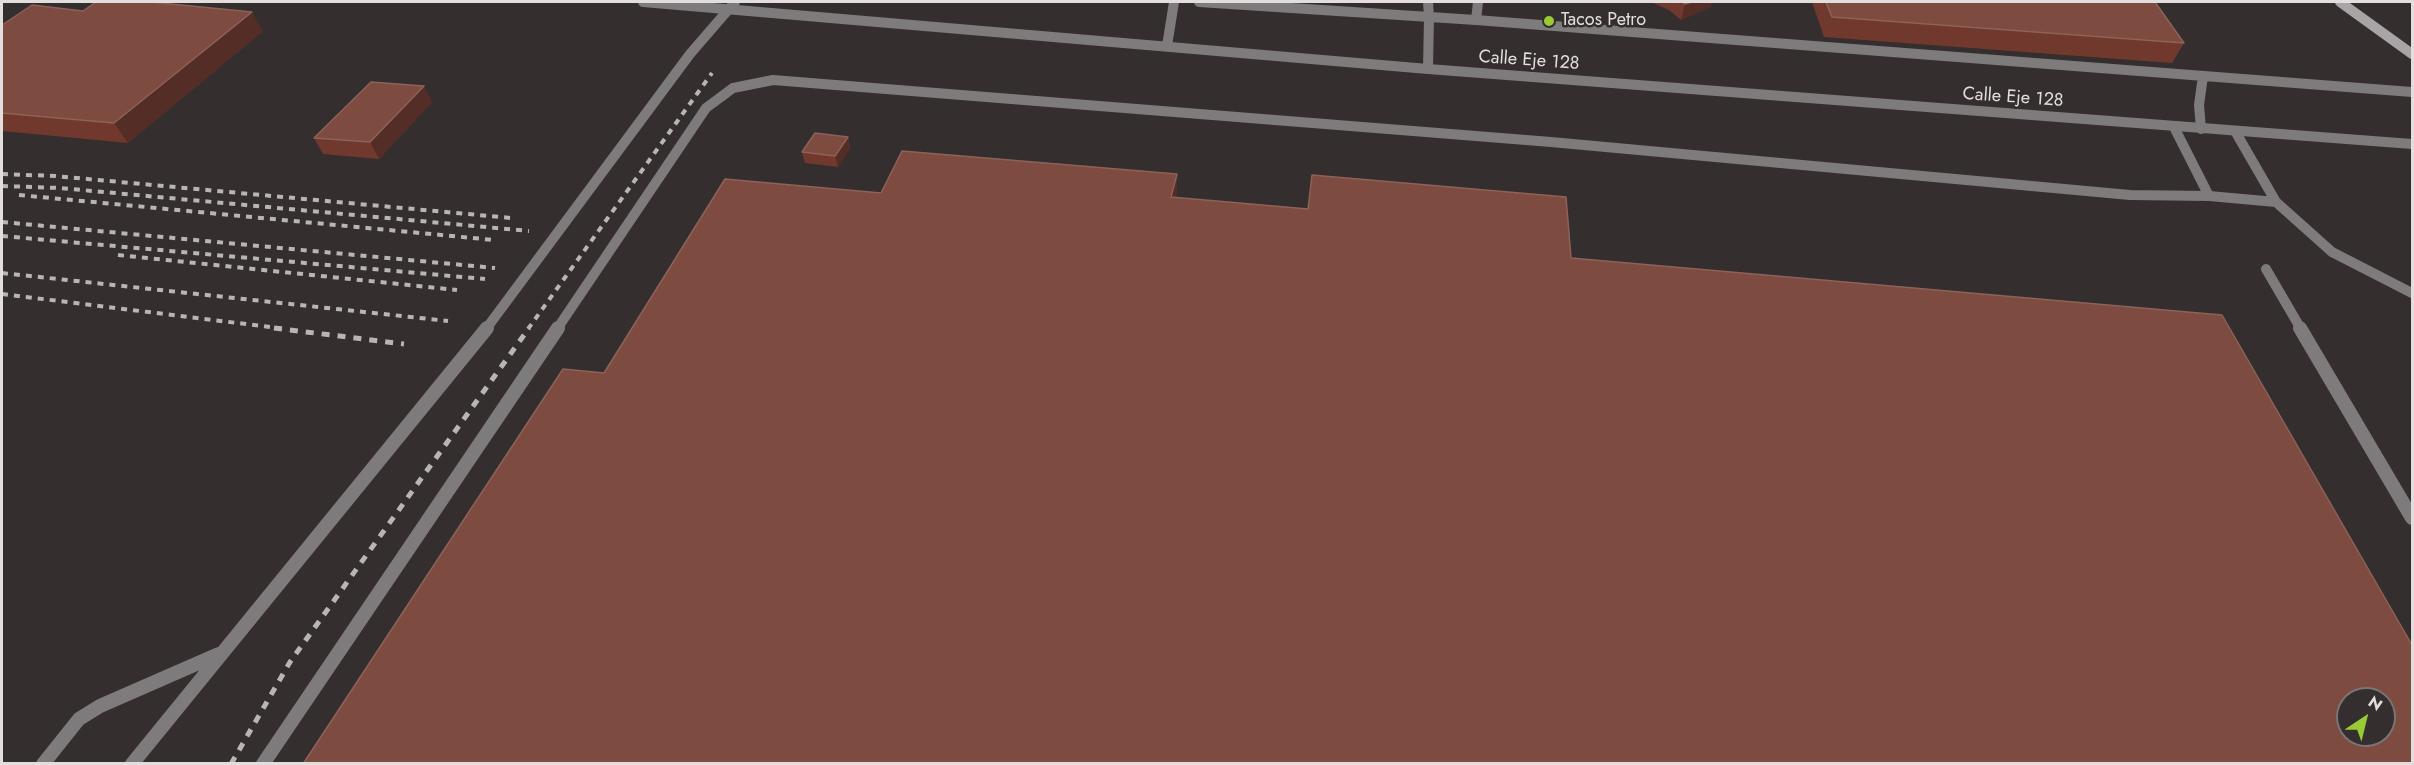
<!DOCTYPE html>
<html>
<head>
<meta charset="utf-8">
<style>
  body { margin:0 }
  #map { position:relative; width:2414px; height:765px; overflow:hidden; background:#342e2e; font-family:Jost,sans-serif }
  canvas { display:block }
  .frame { position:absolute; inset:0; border:3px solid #e2dede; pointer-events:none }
  .north { position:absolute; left:2336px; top:687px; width:60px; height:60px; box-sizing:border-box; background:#342e2e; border:2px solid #7a7474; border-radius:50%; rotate:35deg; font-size:16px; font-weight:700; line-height:24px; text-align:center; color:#e2dede }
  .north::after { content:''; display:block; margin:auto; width:21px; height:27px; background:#99cb35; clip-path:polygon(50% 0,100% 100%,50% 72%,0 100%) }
</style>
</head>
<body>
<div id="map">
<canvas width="2414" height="765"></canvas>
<div class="frame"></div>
<div class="north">N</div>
</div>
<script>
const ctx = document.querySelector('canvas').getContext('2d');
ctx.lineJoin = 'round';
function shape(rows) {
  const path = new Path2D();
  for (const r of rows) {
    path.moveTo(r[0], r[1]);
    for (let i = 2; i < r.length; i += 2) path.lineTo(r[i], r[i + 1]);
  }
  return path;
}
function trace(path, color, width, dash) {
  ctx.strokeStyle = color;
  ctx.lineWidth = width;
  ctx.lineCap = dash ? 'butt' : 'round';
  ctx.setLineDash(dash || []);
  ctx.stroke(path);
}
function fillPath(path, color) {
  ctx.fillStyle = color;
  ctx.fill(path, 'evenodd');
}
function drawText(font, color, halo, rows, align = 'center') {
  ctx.font = font + ' Jost,sans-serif';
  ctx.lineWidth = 5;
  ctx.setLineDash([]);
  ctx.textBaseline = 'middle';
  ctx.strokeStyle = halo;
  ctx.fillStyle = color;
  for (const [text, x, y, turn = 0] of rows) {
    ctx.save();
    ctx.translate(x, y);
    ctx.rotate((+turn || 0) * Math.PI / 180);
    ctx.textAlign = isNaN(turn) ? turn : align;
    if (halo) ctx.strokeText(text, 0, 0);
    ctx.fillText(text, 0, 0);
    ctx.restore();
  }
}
trace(shape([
  [1428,2,1429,17],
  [1476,20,1478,2],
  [2174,127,2209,196],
  [2235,131,2276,202],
  [2266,269,2301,329],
  [486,329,690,54,735,2],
  [557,329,706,108,733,88,773,80,1551,142,2130,195,2209,196,2276,202,2332,252,2412,293]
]), '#7d7b7c', 10);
trace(shape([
  [2300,328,2412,518],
  [43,764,79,719,100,706,219,654],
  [132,764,487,328],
  [263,764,558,328]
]), '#7d7b7c', 14);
trace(shape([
  [643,2,1428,69,2412,144],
  [1199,2,1476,20,2412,92],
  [1167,46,1174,2],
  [1428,69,1429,17],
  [2201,129,2199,105,2203,76]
]), '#7d7b7c', 10);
trace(shape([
  [2340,2,2412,54]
]), '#a9a5a7', 10);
trace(shape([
  [2,174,55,176,511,218],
  [2,186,60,188,529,231],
  [19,195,494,240],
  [2,222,495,268],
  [2,236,485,279],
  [118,255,457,290],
  [2,273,448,321],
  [2,294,286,329],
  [528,329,712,73]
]), '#b9b5b5', 4, [6, 6]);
trace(shape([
  [274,328,404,344],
  [231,764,290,662,529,328]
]), '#b9b5b5', 5, [8, 8]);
fillPath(shape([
  [1651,2,1712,2,1710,7,1681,20,1669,10],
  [1812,2,2155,2,2184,43,2172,63,1824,37],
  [83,11,263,31,128,143,2,131,2,25],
  [424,86,432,102,379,159,323,154,314,138],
  [848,137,850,148,838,167,805,163,802,152]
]), '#71392d');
fillPath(shape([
  [1692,2,1712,2,1710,7,1681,20,1685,4],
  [252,12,263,31,128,143,114,123],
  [424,86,432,102,379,159,370,142],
  [848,137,850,148,838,167,835,156],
  [1177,174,1177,194,1172,218,1171,197]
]), '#532d26');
const building = shape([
  [96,2,151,2,252,12,114,123,2,113,2,25,32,5,83,11,96,2],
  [1682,2,1692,2,1685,4,1682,2],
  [1826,2,2155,2,2184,43,1832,17,1826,2],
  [371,82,424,86,370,142,314,138,371,82],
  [815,133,848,137,835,156,802,152,815,133],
  [902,151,1177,174,1171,197,1308,209,1312,175,1566,197,1571,258,2222,315,2412,645,2412,764,303,764,563,369,604,373,725,179,881,193,902,151],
  [2348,699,2384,699,2384,735,2348,735,2348,699]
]);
fillPath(building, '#7d4b40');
trace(building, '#8d6259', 1.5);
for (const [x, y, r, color] of [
  [1549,21,6,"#99cb35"]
]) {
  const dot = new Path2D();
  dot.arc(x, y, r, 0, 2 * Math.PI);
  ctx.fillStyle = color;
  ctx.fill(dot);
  trace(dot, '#342e2e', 2);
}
drawText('18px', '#e2dede', '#342e2e', [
  ["Tacos Petro",1561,21]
], 'left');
drawText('18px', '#e2dede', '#342e2e', [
  ["Calle Eje 128",1529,61,4],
  ["Calle Eje 128",2013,98,4]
]);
</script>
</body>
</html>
